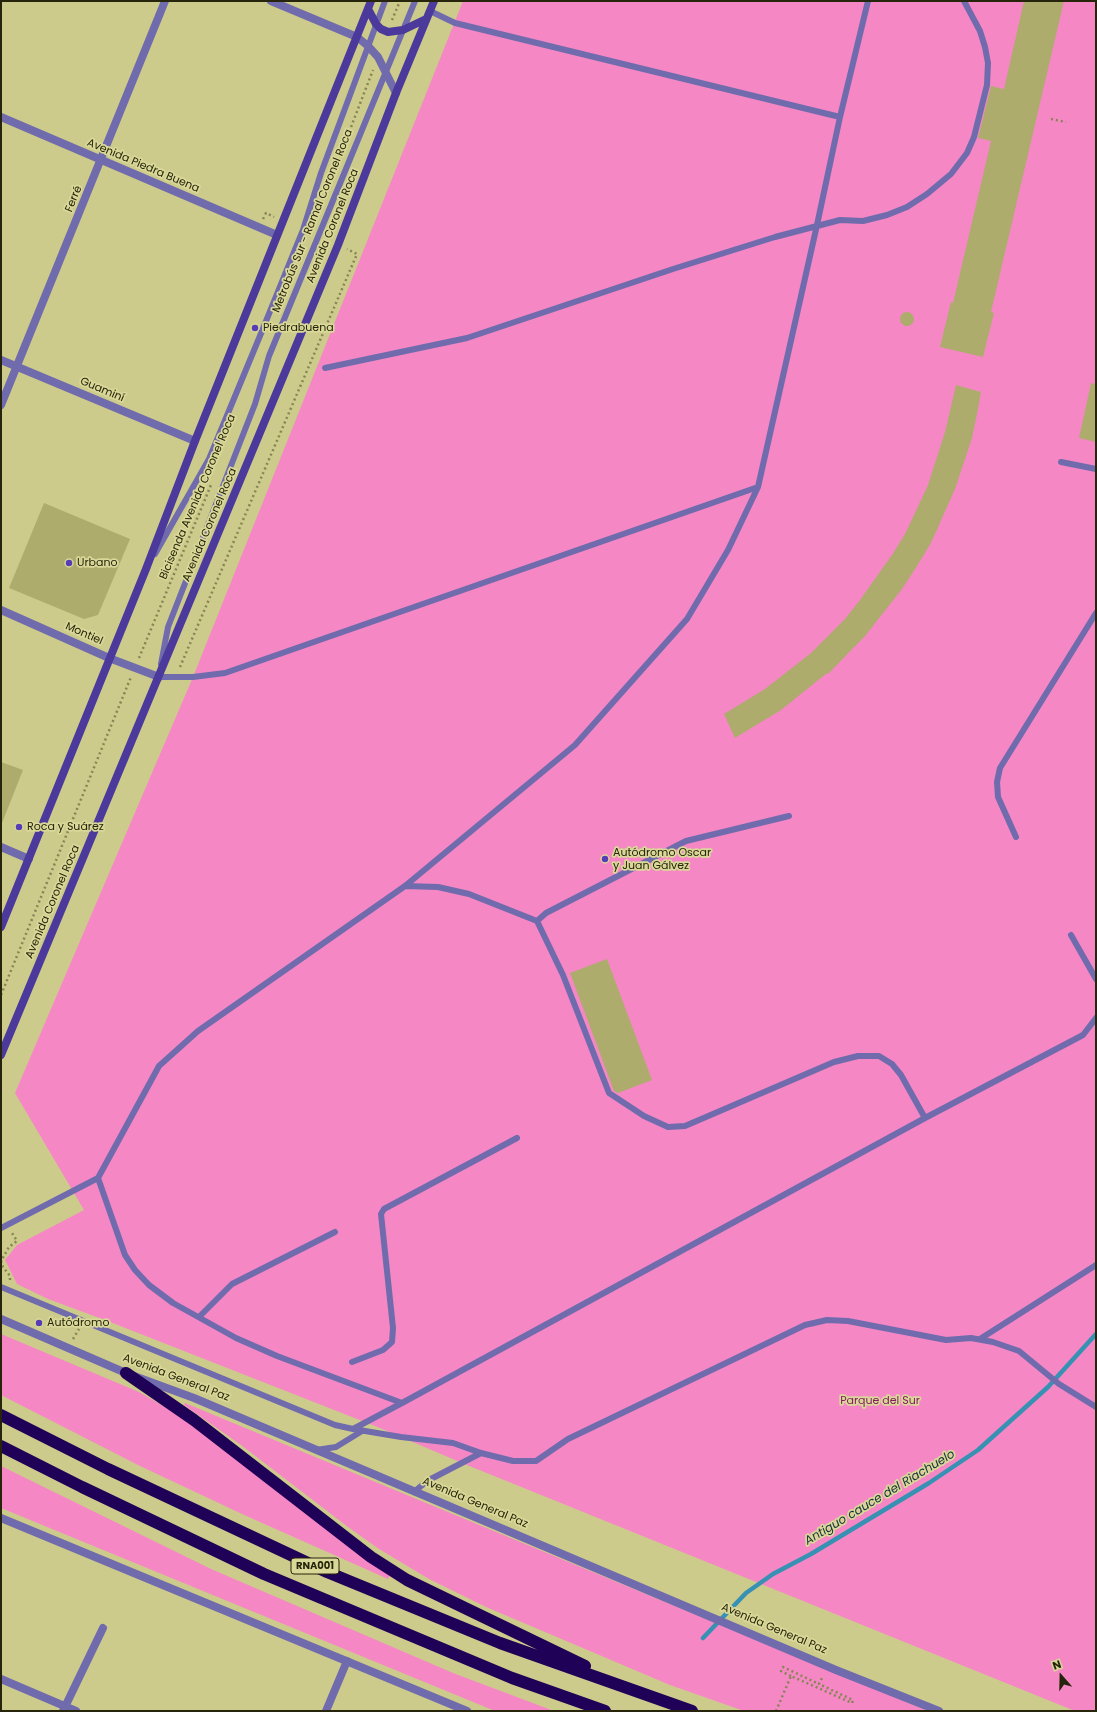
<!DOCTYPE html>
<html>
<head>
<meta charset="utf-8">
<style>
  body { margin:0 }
  #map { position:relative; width:1097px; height:1712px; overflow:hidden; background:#cdcb8b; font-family:Poppins,sans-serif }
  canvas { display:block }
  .frame { position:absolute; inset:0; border:2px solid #26250b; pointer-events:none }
  .north { position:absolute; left:1041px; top:1656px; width:40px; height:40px; -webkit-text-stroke:3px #dad898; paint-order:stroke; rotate:340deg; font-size:11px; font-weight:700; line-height:16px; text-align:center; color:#26250b }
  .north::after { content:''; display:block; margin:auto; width:14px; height:18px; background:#26250b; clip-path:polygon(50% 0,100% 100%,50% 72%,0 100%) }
</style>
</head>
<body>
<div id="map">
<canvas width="1097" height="1712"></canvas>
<div class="frame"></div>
<div class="north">N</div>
</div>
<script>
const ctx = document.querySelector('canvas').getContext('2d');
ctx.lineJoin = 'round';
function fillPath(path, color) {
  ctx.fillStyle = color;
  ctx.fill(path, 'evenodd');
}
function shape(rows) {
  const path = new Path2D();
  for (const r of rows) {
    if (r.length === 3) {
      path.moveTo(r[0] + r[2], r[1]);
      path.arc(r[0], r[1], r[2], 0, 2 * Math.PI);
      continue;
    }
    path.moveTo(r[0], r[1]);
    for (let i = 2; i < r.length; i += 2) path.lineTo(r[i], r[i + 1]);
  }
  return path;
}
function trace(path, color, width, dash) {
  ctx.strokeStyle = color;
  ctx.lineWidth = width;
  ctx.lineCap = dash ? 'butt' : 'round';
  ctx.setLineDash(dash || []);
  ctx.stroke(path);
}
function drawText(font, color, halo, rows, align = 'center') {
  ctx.font = font + ' Poppins,sans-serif';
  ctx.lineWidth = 3.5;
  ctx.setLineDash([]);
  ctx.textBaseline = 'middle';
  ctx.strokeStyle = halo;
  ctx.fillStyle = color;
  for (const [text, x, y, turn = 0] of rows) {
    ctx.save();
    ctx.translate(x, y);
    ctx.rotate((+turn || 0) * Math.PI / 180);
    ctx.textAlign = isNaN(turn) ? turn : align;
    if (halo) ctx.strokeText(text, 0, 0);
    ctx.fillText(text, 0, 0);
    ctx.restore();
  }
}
fillPath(shape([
  [463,1,1096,1,1096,1711,1075,1711,462,1463,380,1428,105,1320,48,1299,17,1284,5,1260,17,1245,84,1210,15,1093,193,677],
  [1,1334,139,1392,191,1422,391,1574,388,1579,242,1514,138,1465,1,1395],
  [185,1403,928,1711,744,1711,670,1685,486,1607,429,1579,379,1549,348,1527,241,1445,184,1405],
  [1,1466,211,1569,453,1673,554,1711,495,1711,1,1508]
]), '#f587c5');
trace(shape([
  [703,1638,746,1593,773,1574,811,1554,929,1483,978,1450,1048,1387,1096,1334]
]), '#3791b3', 4.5);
fillPath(shape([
  [1024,1,1064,1,991,312,994,313,983,357,940,347,951,302,953,303,991,141,978,138,991,86,1004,89],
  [907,319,7],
  [1091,383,1096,384,1096,442,1079,438],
  [956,385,981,392,977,414,972,438,955,489,931,543,917,566,902,589,865,636,828,674,827,673,781,710,735,738,724,714,765,689,811,653,845,619,860,600,894,552,906,532,928,485,945,432],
  [44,503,130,539,98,615,84,619,9,588],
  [1,762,23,770,2,823,1,823],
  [607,959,652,1080,618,1093,614,1091,570,973]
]), '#aeac6d');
trace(shape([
  [392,20,400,1],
  [1051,119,1066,122],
  [351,127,373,70],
  [263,219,266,213,274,217],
  [139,658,211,485],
  [180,667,357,254,347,249],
  [1,995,131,677],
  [10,1280,10,1276,3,1267,1,1261,9,1247,17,1241,12,1233],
  [73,1339,79,1329],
  [791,1676,781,1671,783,1667,819,1684],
  [776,1711,791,1676,852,1703,853,1700,819,1684,823,1676]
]), '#878555', 2.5, [2, 3]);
trace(shape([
  [430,11,455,23,840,117],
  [325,368,467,338,673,269,775,237,840,220,863,221,887,215,907,207,927,194,951,174,967,153,974,137,987,85,988,63,985,47,980,31,964,1],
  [1061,462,1096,469],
  [155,554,209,459,262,331,303,230,321,173,385,1],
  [161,664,168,627,255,404,269,356,415,1],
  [159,674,159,677,193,677,225,673,758,487],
  [1016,837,998,797,997,782,1000,768,1096,613],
  [405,886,438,887,469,894,537,921,563,975,609,1093,644,1116,668,1127,685,1126,834,1062,858,1056,879,1056,892,1064,901,1075,925,1118],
  [537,921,546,913,686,841,789,816],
  [1071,935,1096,979],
  [98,1178,125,1255,135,1270,149,1285,173,1303,236,1338,277,1356,402,1403,925,1118,1083,1035,1096,1018],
  [1,1228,98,1178,159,1066,198,1031,405,886,575,745,687,619,728,550,758,487,817,225,840,117,868,1],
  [1,1287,335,1425,353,1429,402,1403],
  [199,1317,232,1284,335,1232],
  [980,1339,1096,1265],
  [352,1362,383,1350,392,1342,393,1328,381,1214,384,1209,517,1138],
  [353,1429,401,1437,453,1443,481,1453,513,1461,536,1461,568,1439,805,1325,827,1320,848,1321,946,1340,971,1338,993,1342,1019,1351,1059,1384,1096,1407],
  [316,1450,336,1447,362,1431],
  [414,1492,427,1481,481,1453]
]), '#706bac', 6);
trace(shape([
  [271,1,357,37,368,46,378,57,396,93],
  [1,117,277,235],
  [1,360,195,441],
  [1,405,165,1],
  [1,610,109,658,159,677],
  [1,847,29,859],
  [1,1679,76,1711],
  [63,1711,103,1628],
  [326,1711,347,1661]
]), '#706bac', 8);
trace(shape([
  [1,1319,126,1373,194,1398,836,1670,939,1711],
  [1,1518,467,1711]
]), '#706bac', 8);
trace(shape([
  [368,9,376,24,381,29,388,32,403,30,426,19],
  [1,927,146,569,195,441,371,1],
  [1,1055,338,245,396,93,434,1]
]), '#4b399b', 8);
trace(shape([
  [126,1373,194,1420,371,1557,407,1580,585,1666],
  [1,1415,108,1469,327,1572,500,1643,692,1711],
  [1,1446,82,1487,264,1574,512,1678,605,1711]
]), '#1f0157', 12);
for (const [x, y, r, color] of [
  [255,328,4,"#563db5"],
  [69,563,4,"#563db5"],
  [19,827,4,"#563db5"],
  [605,859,4,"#563db5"],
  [39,1323,4,"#563db5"]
]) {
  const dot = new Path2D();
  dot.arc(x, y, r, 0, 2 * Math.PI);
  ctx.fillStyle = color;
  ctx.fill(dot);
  trace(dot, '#dad898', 1.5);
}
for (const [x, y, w] of [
  [315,1566,48]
]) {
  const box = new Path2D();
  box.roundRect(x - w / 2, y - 8, w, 16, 3);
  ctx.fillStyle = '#dad898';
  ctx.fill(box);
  trace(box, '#26250b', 1);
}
drawText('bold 10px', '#26250b', null, [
  ["RNA001",315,1566]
]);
drawText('11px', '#26250b', '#dad898', [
  ["Avenida Piedra Buena",143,166,23],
  ["Ferré",74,199,-68],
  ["Metrobús Sur - Ramal Coronel Roca",313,221,-68],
  ["Avenida Coronel Roca",333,226,-68],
  ["Guaminí",102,390,23],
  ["Bicisenda Avenida Coronel Roca",198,497,-67],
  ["Avenida Coronel Roca",210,525,-67],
  ["Montiel",84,634,24],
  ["Avenida Coronel Roca",53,902,-67],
  ["Avenida General Paz",176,1378,21],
  ["Avenida General Paz",475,1503,23],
  ["Avenida General Paz",774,1629,23]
]);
drawText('11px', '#26250b', '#dad898', [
  ["Piedrabuena",263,328],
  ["Urbano",77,563],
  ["Roca y Suárez",27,827],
  ["Autódromo Oscar",613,853],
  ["y Juan Gálvez",613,866],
  ["Autódromo",47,1323]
], 'left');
drawText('11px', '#841c5f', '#dad898', [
  ["Parque del Sur",880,1401]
]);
drawText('italic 12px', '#16313c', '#dad898', [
  ["Antiguo cauce del Riachuelo",880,1498,-31]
]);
</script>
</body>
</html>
